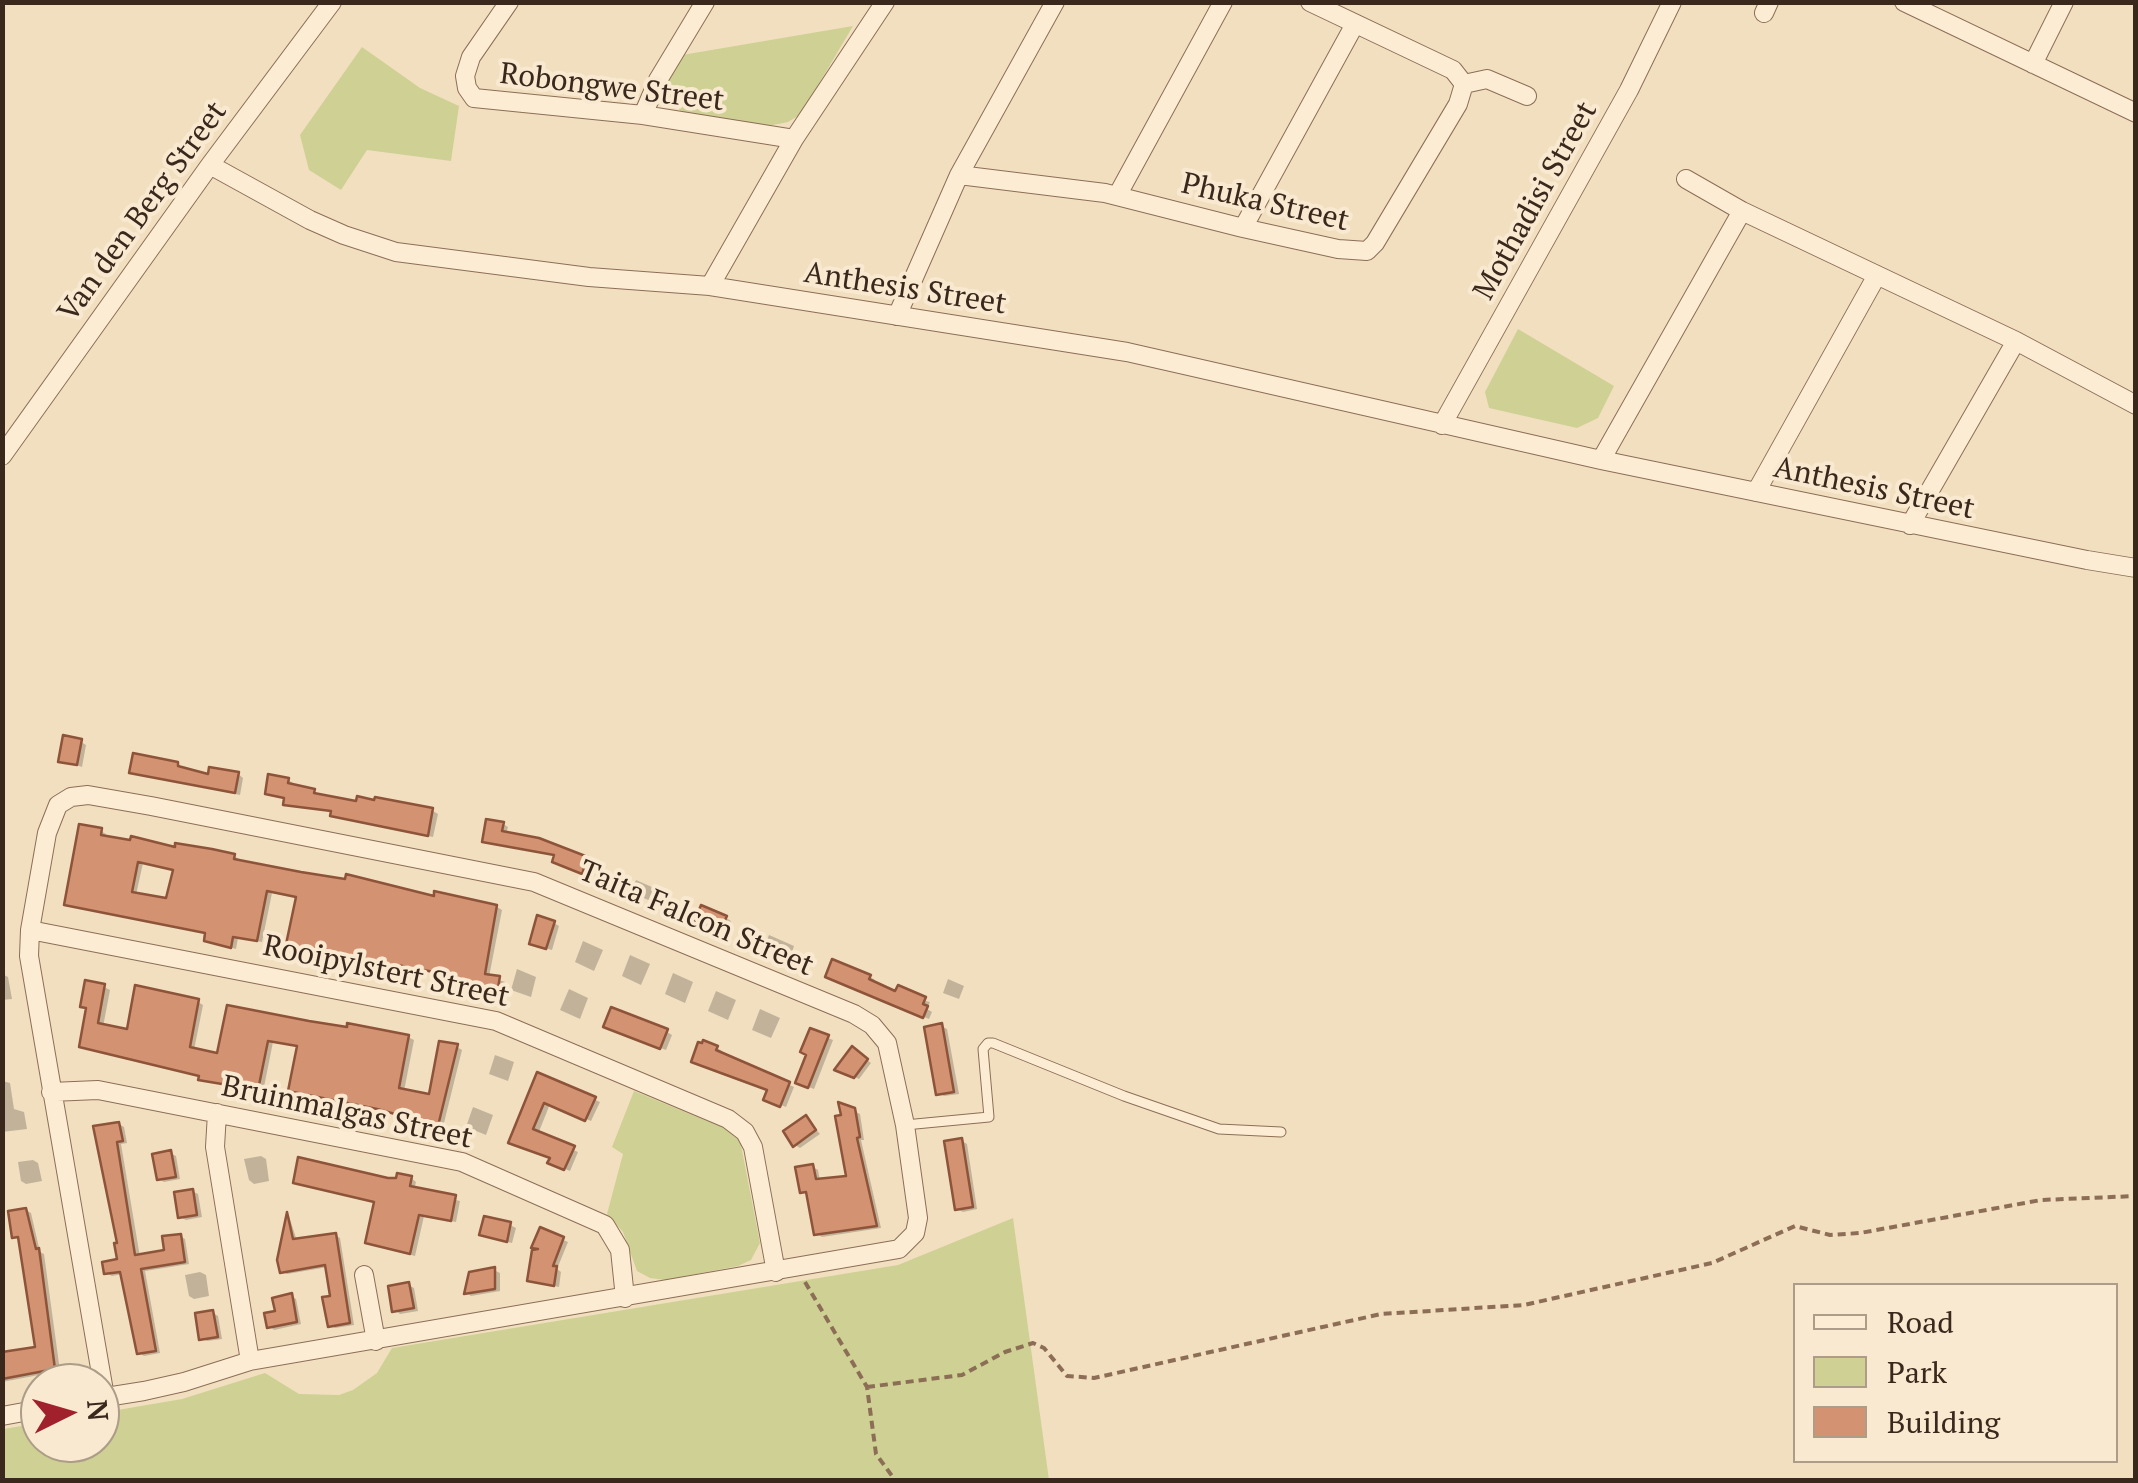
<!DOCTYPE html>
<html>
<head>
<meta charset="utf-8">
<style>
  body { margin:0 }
  #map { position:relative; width:2138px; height:1483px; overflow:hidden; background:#f2dfc0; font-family:"PT Serif",serif }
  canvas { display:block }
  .frame { position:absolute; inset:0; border:5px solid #3a281c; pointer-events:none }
  .legend { position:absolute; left:1793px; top:1283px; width:325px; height:180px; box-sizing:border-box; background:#f8e9d0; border:2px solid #ac9c88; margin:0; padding:12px 18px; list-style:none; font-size:30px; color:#3a281c }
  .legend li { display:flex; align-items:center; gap:20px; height:50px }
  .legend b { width:50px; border:2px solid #ac9c88 }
  .north { position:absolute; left:20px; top:1363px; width:100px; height:100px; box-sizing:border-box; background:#f8e9d0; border:2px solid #ac9c88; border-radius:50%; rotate:85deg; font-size:28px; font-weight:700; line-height:40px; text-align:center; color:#3a281c }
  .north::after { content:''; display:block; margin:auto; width:35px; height:45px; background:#a0212c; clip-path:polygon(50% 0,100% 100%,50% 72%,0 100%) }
</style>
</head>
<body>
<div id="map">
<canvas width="2138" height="1483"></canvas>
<div class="frame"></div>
<ul class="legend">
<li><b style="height:12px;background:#fcecd4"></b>Road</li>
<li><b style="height:28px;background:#ced193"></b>Park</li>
<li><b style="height:28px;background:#d39372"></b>Building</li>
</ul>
<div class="north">N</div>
</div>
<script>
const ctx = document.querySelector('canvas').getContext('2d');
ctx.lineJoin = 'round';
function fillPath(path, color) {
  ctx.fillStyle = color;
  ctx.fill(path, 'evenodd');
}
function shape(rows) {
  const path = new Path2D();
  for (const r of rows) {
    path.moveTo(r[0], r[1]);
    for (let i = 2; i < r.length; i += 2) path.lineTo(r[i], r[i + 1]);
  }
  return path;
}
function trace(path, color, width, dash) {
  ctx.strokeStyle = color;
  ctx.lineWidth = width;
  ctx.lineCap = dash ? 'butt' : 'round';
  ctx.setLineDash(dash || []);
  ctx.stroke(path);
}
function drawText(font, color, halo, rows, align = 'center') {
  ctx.font = font + ' "PT Serif",serif';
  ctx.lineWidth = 8;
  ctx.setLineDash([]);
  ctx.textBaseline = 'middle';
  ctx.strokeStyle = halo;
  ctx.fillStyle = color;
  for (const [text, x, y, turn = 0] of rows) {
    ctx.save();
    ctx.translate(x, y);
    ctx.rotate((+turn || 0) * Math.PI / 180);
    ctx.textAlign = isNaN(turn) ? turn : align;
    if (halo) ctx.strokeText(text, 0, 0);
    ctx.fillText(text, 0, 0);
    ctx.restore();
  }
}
fillPath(shape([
  [853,26,801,114,788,122,768,126,682,113,669,96,667,84,682,55],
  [362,47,420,88,459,106,451,161,367,150,341,190,309,170,300,135],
  [1518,329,1614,386,1598,418,1577,428,1489,408,1485,392],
  [634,1091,729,1130,740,1140,760,1243,751,1260,738,1266,665,1280,650,1278,637,1271,623,1232,607,1214,623,1154,612,1147],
  [1013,1218,1049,1480,3,1480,3,1429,40,1423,40,1443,100,1443,100,1413,182,1399,265,1373,299,1394,339,1395,353,1390,377,1373,392,1348,898,1265]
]), '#ced193');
fillPath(shape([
  [81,742,86,745,82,767,61,760],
  [177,764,182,770,210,777,238,774,243,778,240,795,132,772],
  [288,780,293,783,292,787,358,804,377,800,433,811,438,814,433,837,338,817,333,812,291,806,286,803,286,799,267,793],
  [503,824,508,827,506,834,538,840,592,862,587,874,559,863,557,856,485,841],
  [101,831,106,834,105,838,234,856,239,859,238,863,497,907,502,910,489,977,505,982,502,996,470,990,465,987,466,982,441,974,402,966,401,972,381,968,314,948,313,954,293,950,298,898,272,893,262,942,238,938,236,949,212,942,207,934,72,907,66,904],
  [143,863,176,870,167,901,136,895],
  [636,880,661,891,656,903,631,893],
  [726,918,731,921,725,933,702,924],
  [554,923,559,926,552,950,537,946],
  [769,935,794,946,790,959,764,947],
  [583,941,603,950,594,971,575,962],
  [630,955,650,964,641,985,622,976],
  [517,969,536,977,531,997,511,990],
  [673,973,693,982,685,1003,665,994],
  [2,974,8,977,12,999,2,1000],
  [870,977,875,980,873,984,897,994,930,1002,927,1009,932,1012,929,1019,833,979],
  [948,979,964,986,959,999,943,993],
  [104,987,110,990,103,1027,129,1032,198,1002,203,1005,194,1050,219,1056,309,1024,408,1037,414,1040,404,1091,431,1097,457,1047,462,1050,443,1127,385,1110,296,1093,291,1090,299,1047,273,1042,263,1092,206,1082,201,1076,87,1049,81,1046],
  [569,989,588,998,580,1019,560,1010],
  [716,991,736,1000,728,1020,708,1011],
  [760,1009,780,1018,771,1038,752,1030],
  [941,1026,947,1029,959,1094,944,1096,938,1093],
  [611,1029,667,1032,672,1035,666,1050],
  [811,1031,833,1040,814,1089,803,1085],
  [703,1046,717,1048,722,1051,720,1054,794,1087,786,1107,771,1101,770,1090],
  [857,1052,871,1063,859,1079,837,1069],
  [495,1055,514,1062,508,1081,489,1074],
  [538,1075,600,1102,591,1121,550,1104,538,1134,578,1152,570,1171,556,1165,552,1158,517,1145],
  [2,1081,10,1083,14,1109,24,1112,27,1129,2,1132],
  [473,1107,493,1115,486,1135,466,1127],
  [854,1111,860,1114,864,1140,861,1140,881,1228,822,1237,816,1233,807,1194,802,1191,813,1167,818,1170,820,1181,849,1179],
  [806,1118,820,1134,800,1148,795,1145],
  [119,1124,124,1127,127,1143,121,1144,140,1257,167,1252,180,1236,185,1239,189,1264,145,1271,160,1353,144,1356,139,1353,123,1274,112,1276,106,1273,119,1261,120,1245,96,1128],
  [962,1141,967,1144,977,1209,963,1212,957,1209],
  [170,1153,176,1156,180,1179,164,1182,159,1179],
  [261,1156,266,1159,269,1181,254,1184,249,1180,244,1159],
  [33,1160,38,1163,42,1181,26,1184,21,1181,18,1162],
  [411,1178,416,1182,414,1190,460,1201,456,1222,424,1216,415,1256,374,1245,377,1203,295,1182],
  [192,1191,198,1194,202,1217,186,1220,180,1217],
  [26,1210,31,1213,40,1252,44,1254,60,1371,2,1382,2,1336,6,1354,37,1349,21,1241,14,1237],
  [289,1216,297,1241,335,1235,340,1238,354,1325,335,1328,330,1325,333,1298,328,1267,287,1274,282,1271,280,1260],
  [510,1225,516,1228,512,1243,487,1237],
  [541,1230,568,1242,557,1269,561,1272,559,1287,529,1280,542,1251],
  [494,1270,500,1273,500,1291,471,1296,467,1293],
  [200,1272,206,1275,209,1296,194,1299,189,1296,185,1275],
  [408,1285,414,1288,418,1311,400,1314,395,1310],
  [291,1296,296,1299,301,1324,274,1330,269,1326],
  [213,1313,218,1316,222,1339,207,1341,202,1338]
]), '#0003');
const building = shape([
  [63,735,82,739,77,765,58,762,63,735],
  [133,753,178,762,178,766,208,774,209,767,239,772,235,793,129,773,133,753],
  [268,774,289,778,288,783,315,789,314,793,356,801,357,796,374,800,375,797,433,808,428,836,330,816,331,811,283,805,284,798,265,794,268,774],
  [486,819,504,822,502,831,539,838,588,857,582,874,552,862,554,855,482,842,486,819],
  [79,824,102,828,101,835,130,840,131,836,175,847,175,843,212,849,235,854,234,859,301,872,345,879,346,874,434,896,434,891,497,905,485,974,500,976,497,994,462,988,463,981,438,976,439,973,397,965,396,971,374,966,309,947,308,953,285,949,296,897,267,891,257,941,233,937,231,948,204,941,205,933,64,905,79,824],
  [138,862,173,870,166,898,132,892,138,862],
  [701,905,727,916,719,933,694,922,701,905],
  [537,915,555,921,546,949,529,944,537,915],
  [832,959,871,975,869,979,895,991,898,985,926,997,923,1004,928,1006,923,1018,825,977,832,959],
  [85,980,105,984,98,1023,127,1029,135,985,199,999,190,1047,217,1053,227,1005,309,1021,347,1027,347,1023,409,1035,399,1088,429,1094,439,1041,458,1044,438,1126,377,1109,288,1091,297,1046,268,1041,258,1090,198,1080,199,1076,79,1047,86,1008,80,1007,85,980],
  [611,1007,668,1029,660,1049,603,1027,611,1007],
  [942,1023,954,1092,936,1095,924,1027,942,1023],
  [810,1028,829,1035,808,1088,795,1083,806,1055,800,1052,810,1028],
  [703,1040,718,1046,716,1050,790,1082,780,1107,763,1100,767,1090,691,1062,698,1042,702,1043,703,1040],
  [852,1046,868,1059,854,1078,834,1070,852,1046],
  [537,1072,596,1097,585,1121,544,1103,533,1129,575,1146,564,1170,547,1163,550,1158,508,1143,537,1072],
  [838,1102,855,1108,860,1137,857,1138,877,1226,814,1235,806,1192,800,1193,795,1167,813,1164,816,1179,846,1176,835,1116,841,1115,838,1102],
  [806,1115,816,1130,793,1147,783,1131,806,1115],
  [119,1122,123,1141,117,1142,135,1255,164,1250,162,1236,181,1234,185,1262,141,1269,156,1351,137,1354,120,1272,104,1274,102,1262,117,1259,114,1243,117,1243,93,1126,119,1122],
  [962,1138,973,1207,955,1210,944,1141,962,1138],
  [171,1150,176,1177,157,1180,152,1154,171,1150],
  [298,1157,388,1178,396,1178,397,1173,412,1176,410,1186,456,1195,451,1221,419,1215,410,1254,365,1243,374,1202,293,1183,298,1157],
  [193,1189,197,1215,178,1218,174,1192,193,1189],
  [26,1208,36,1249,39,1248,55,1369,2,1379,2,1352,35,1347,18,1237,12,1238,8,1211,26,1208],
  [287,1212,293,1239,336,1233,350,1323,328,1327,322,1297,330,1296,325,1265,280,1273,277,1260,287,1212],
  [484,1216,511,1222,507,1242,479,1235,484,1216],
  [540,1227,564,1237,553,1266,557,1266,554,1286,527,1281,532,1250,538,1249,531,1248,540,1227],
  [495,1267,495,1289,464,1294,469,1272,495,1267],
  [409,1282,414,1308,392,1312,388,1286,409,1282],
  [292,1293,297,1322,267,1328,264,1313,275,1311,272,1298,292,1293],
  [213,1310,218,1337,199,1340,195,1313,213,1310]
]);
fillPath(building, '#d39372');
trace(building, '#8d543a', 2.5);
const service = shape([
  [905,1125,989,1117,983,1049,988,1043,993,1043,1124,1096,1219,1129,1281,1132]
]);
const minor = shape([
  [509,2,471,57,465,76,467,88,474,98,643,115,794,139],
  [1904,2,2136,113],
  [1764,13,1769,2],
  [2033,64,2064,2],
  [1464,84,1487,79,1527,96],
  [643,115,658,80,705,2],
  [210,165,310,220,344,235,396,252,589,277,710,286,1127,352,1601,460,2087,560,2136,568],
  [959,175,1105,193,1243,228,1338,249,1367,251,1375,243,1458,104,1464,84,1453,70,1310,2],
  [1686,179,1742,211,2016,341,2136,405],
  [1117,196,1223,2],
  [1243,228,1355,24],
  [710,286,794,139,885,2],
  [897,316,959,175,1055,2],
  [1442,425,1629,90,1672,2],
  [2,456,210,165,332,2],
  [1601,460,1742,211],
  [1756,492,1876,277],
  [1910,525,2016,341],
  [30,930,496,1021,728,1119,745,1132,753,1147,776,1272],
  [51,1092,98,1090,462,1162,605,1225,620,1250,625,1298],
  [217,1113,215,1147,250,1361],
  [364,1275,376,1341],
  [100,1398,144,1391,184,1382,250,1361,899,1249,915,1233,918,1218,905,1125,887,1043,872,1025,854,1014,534,882,151,806,88,795,71,797,58,805,47,833,30,930,29,956,105,1397],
  [2,1416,40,1409]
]);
trace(service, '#8c6e56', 11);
trace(minor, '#8c6e56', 20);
trace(shape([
  [805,1282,867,1387,876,1454,895,1480],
  [867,1387,962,1375,1005,1352,1033,1343,1044,1348,1067,1376,1094,1378,1381,1314,1524,1305,1712,1263,1795,1226,1830,1235,1860,1233,2041,1200,2136,1196]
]), '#8c6e56', 4, [8, 5]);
trace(service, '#fcecd4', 9);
trace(minor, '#fcecd4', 18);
drawText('30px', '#3a281c', '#f8e9d0', [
  ["Robongwe Street",612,88,7],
  ["Mothadisi Street",1536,201,-61],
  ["Phuka Street",1265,203,13],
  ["Van den Berg Street",143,212,-54],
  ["Anthesis Street",905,289,9],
  ["Anthesis Street",1874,489,12],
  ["Taita Falcon Street",696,919,23],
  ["Rooipylstert Street",386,972,12],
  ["Bruinmalgas Street",347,1113,12]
]);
</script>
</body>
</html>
